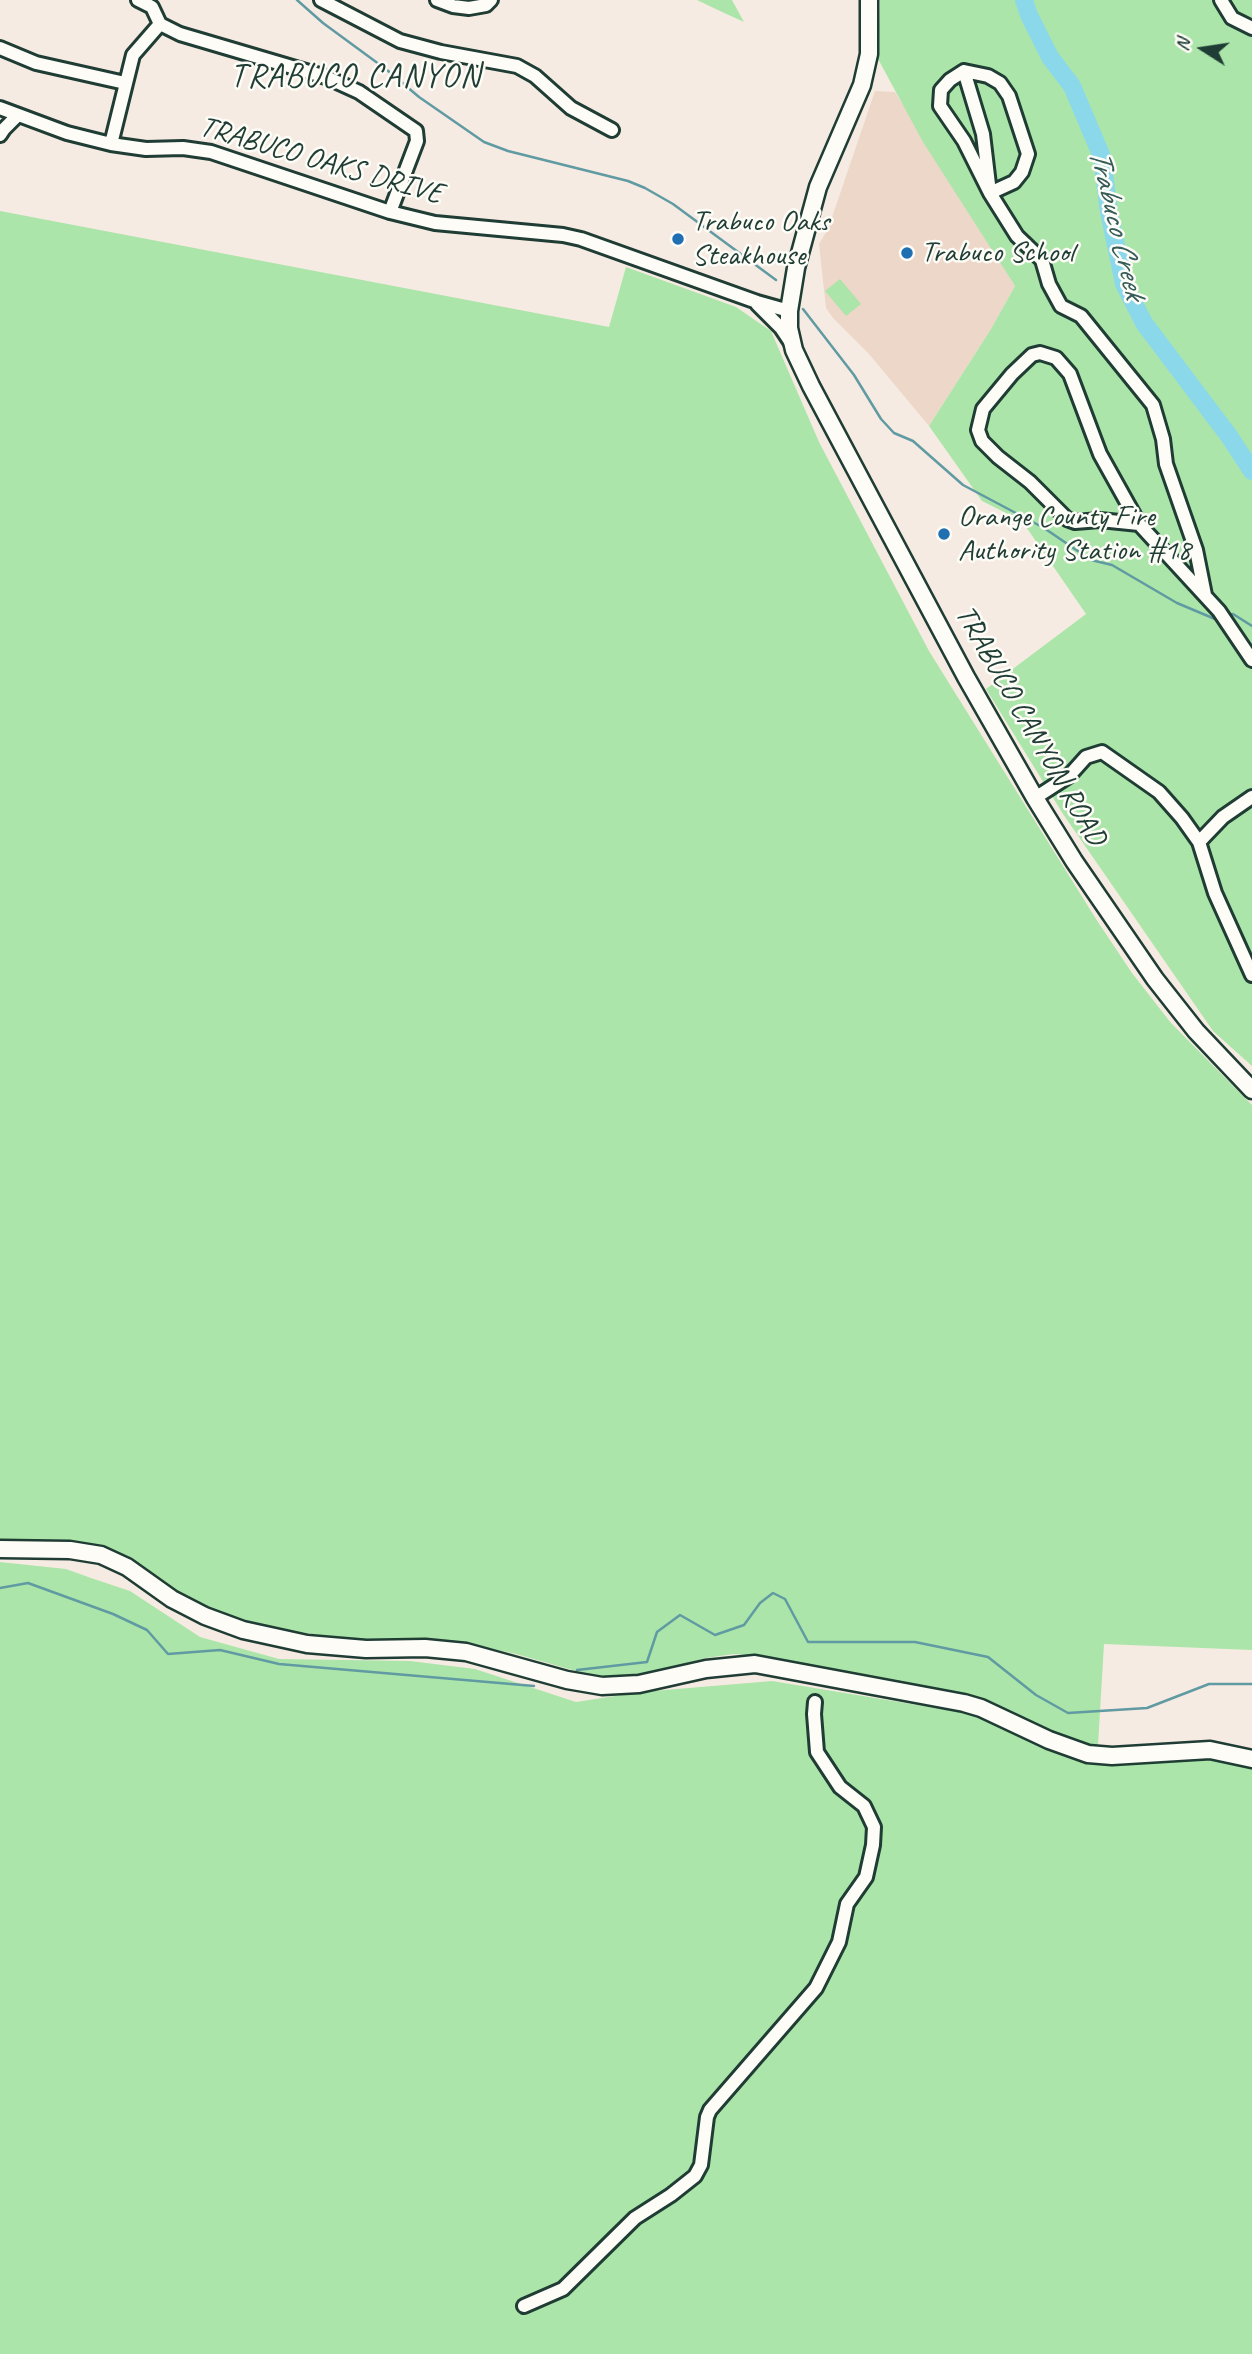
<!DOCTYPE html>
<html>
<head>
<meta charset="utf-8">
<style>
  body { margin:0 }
  #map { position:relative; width:1252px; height:2354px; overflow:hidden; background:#f6ebe2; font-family:Caveat,sans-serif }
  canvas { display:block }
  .north { position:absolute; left:1168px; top:14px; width:70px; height:70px; -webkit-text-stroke:5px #fdfcf7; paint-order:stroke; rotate:282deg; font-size:19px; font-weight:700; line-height:28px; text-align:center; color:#1f3d34 }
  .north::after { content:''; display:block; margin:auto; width:24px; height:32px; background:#1f3d34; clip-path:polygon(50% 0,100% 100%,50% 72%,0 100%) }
</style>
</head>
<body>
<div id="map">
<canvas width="1252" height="2354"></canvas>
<div class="north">N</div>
</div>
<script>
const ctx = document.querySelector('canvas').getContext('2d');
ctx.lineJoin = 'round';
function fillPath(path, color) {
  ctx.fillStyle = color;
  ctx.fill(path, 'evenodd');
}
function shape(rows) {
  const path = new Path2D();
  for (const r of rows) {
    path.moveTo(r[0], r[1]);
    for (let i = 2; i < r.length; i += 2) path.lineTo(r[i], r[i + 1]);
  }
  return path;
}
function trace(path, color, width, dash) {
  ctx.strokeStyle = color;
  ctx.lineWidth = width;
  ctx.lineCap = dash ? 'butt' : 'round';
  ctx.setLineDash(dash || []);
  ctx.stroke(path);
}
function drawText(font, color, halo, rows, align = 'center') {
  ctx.font = font + ' Caveat,sans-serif';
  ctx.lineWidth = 5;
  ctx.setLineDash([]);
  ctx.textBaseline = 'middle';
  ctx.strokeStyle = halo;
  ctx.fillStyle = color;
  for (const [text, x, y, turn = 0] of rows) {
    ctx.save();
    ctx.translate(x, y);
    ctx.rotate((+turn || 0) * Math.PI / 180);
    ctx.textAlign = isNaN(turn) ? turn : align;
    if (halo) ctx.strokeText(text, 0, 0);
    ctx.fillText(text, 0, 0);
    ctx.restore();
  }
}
fillPath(shape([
  [875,91,895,92,1015,286,991,329,929,426,869,354,833,318,826,308,819,244,828,229]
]), '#edd7c8');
fillPath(shape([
  [697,0,732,0,744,22,720,11],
  [880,0,1252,0,1252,1066,1213,1031,1063,814,986,689,1086,614,1022,521,982,501,929,426,991,329,1015,286,923,142,878,59],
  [0,211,609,327,626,267,736,307,771,331,819,442,929,651,1096,919,1132,973,1171,1023,1252,1105,1252,1650,1104,1644,1098,1745,1086,1744,1036,1726,973,1696,760,1656,734,1654,706,1658,645,1674,606,1677,590,1675,516,1654,455,1641,357,1641,243,1623,216,1613,164,1586,45,1542,0,1540],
  [840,279,861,304,846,316,825,291],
  [0,1562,66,1569,91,1578,130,1591,200,1637,279,1659,410,1661,475,1669,576,1702,641,1692,772,1681,966,1713,1061,1751,1203,1755,1252,1765,1252,2354,0,2354]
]), '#ace5a9');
trace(shape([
  [297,0,323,23,387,70,419,97,484,142,508,151,628,181,645,188,673,204,776,280],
  [803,309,854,375,881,419,894,433,913,441,963,485,1044,528,1091,560,1112,565,1177,603,1215,619,1219,618],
  [1229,615,1233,614,1252,626],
  [0,1588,28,1583,113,1614,147,1630,168,1654,220,1650,279,1664,534,1686],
  [577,1670,647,1662,657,1632,680,1615,715,1635,744,1625,760,1603,773,1593,785,1599,808,1642,915,1642,988,1657,1036,1695,1068,1713,1147,1708,1209,1684,1252,1684]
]), '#609aa2', 2.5);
trace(shape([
  [1024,0,1029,15,1050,57,1072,86,1102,157,1109,212,1124,284,1144,323,1229,436,1252,471]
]), '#8bd8eb', 18);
const minor = shape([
  [138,0,152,7,160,24,180,34,326,77,359,92,416,131,417,141,390,212],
  [321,0,400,41,441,52,517,66,535,76,571,108,612,130],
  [437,0,453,6,469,8,486,5,491,0],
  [1221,0,1232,18,1252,28],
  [0,48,36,63,125,83],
  [964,71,983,134,990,193,1014,182,1022,172,1028,154,1009,96,1000,83,988,76,964,71,950,80,941,90,940,106,964,141,990,193,1017,236,1042,260,1049,284,1061,306,1081,316,1153,405,1163,439,1166,464,1196,550,1205,595],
  [0,108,67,133,111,144,146,149,183,148,211,152,390,212,435,223,563,235,581,239,757,302,789,311],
  [0,135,4,129,17,116],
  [111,144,133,55,160,24],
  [757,304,781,328,791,343],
  [1139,524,1100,520,1075,522,1067,519,1030,482,998,457,982,441,978,430,983,409,1012,374,1032,355,1040,353,1056,358,1070,374,1100,454,1139,524,1219,611,1252,660],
  [1035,798,1069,776,1086,757,1102,752,1159,792,1182,818,1199,842,1215,893,1252,975],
  [1199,842,1223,817,1252,797],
  [524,2306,563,2289,635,2218,671,2195,695,2176,701,2165,707,2117,710,2110,816,1988,839,1942,847,1904,866,1877,873,1845,874,1827,864,1806,840,1787,817,1752,814,1714,815,1702]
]);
const major = shape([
  [869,0,869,54,862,85,818,187,796,268,789,311,789,328,794,350,811,386,966,677,1035,798,1074,861,1155,979,1196,1031,1252,1090],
  [0,1549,70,1550,101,1555,127,1567,172,1599,205,1616,243,1630,307,1644,366,1649,425,1648,466,1652,567,1680,602,1686,639,1684,706,1669,755,1664,964,1703,981,1708,1049,1740,1088,1754,1112,1756,1210,1750,1252,1759]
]);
trace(minor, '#1f3d34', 18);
trace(major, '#1f3d34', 21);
trace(minor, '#fdfcf7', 12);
trace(major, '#fdfcf7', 16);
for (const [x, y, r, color] of [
  [678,239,7,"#1f6fb2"],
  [907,253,7,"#1f6fb2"],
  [944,534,7,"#1f6fb2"]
]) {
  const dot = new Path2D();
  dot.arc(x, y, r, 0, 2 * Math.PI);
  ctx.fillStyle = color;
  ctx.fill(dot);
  trace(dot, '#fdfcf7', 2.5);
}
drawText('30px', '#1f3d34', '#fdfcf7', [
  ["TRABUCO OAKS DRIVE",321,161,16],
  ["TRABUCO CANYON ROAD",1030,726,60]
]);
drawText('30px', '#1f3d34', '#fdfcf7', [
  ["Trabuco Oaks",692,222],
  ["Steakhouse",692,256],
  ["Trabuco School",921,253],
  ["Orange County Fire",958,517],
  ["Authority Station #18",958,551]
], 'left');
drawText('italic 32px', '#355c59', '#fdfcf7', [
  ["Trabuco Creek",1116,224,76]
]);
ctx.letterSpacing = '2px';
drawText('33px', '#1f3d34', '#fdfcf7', [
  ["TRABUCO CANYON",356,77]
]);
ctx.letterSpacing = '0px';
</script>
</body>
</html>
